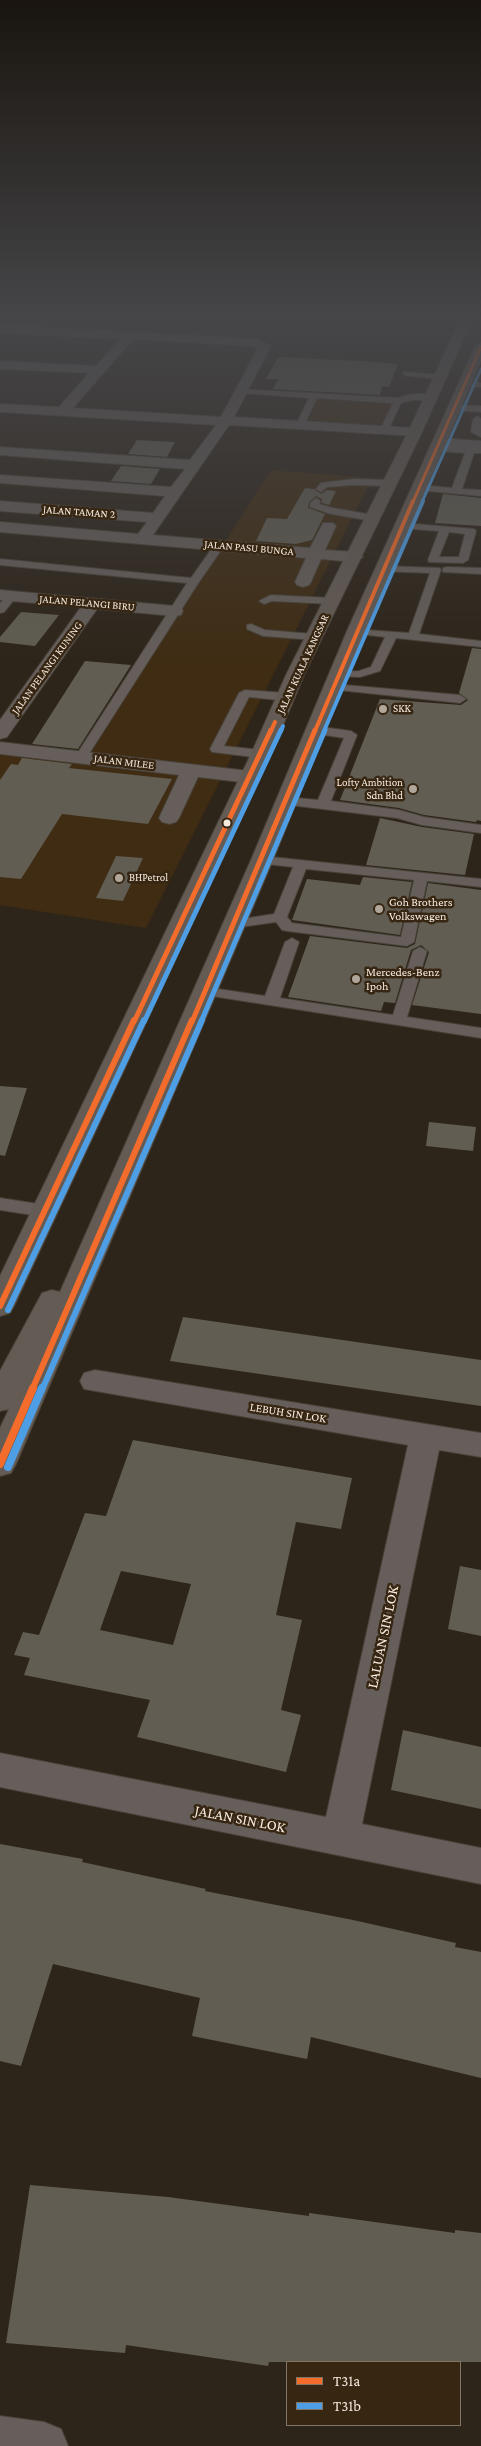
<!DOCTYPE html>
<html>
<head>
<meta charset="utf-8">
<style>
  body { margin:0 }
  #map { position:relative; width:481px; height:2446px; overflow:hidden; background:#2e251a; font-family:"Crimson Pro",serif }
  canvas { display:block }
  .legend { position:absolute; left:286px; top:2361px; width:175px; height:65px; box-sizing:border-box; background:#362612; border:1px solid #837564; margin:0; padding:6px 9px; list-style:none; font-size:15px; color:#f7ebdf }
  .legend li { display:flex; align-items:center; gap:10px; height:25px }
  .legend b { width:25px; border:1px solid #837564 }
</style>
</head>
<body>
<div id="map">
<canvas width="481" height="2446"></canvas>
<ul class="legend">
<li><b style="height:6px;background:#f36c2b"></b>T31a</li>
<li><b style="height:6px;background:#4d9ee5"></b>T31b</li>
</ul>
</div>
<script>
const ctx = document.querySelector('canvas').getContext('2d');
ctx.lineJoin = 'round';
function fillPath(path, color) {
  ctx.fillStyle = color;
  ctx.fill(path, 'evenodd');
}
function shape(rows) {
  const path = new Path2D();
  for (const r of rows) {
    path.moveTo(r[0], r[1]);
    for (let i = 2; i < r.length; i += 2) path.lineTo(r[i], r[i + 1]);
  }
  return path;
}
function trace(path, color, width, dash) {
  ctx.strokeStyle = color;
  ctx.lineWidth = width;
  ctx.lineCap = dash ? 'butt' : 'round';
  ctx.setLineDash(dash || []);
  ctx.stroke(path);
}
function drawText(font, color, halo, rows, align = 'center') {
  ctx.font = font + ' "Crimson Pro",serif';
  ctx.lineWidth = 5;
  ctx.setLineDash([]);
  ctx.textBaseline = 'middle';
  ctx.strokeStyle = halo;
  ctx.fillStyle = color;
  for (const [text, x, y, turn = 0] of rows) {
    ctx.save();
    ctx.translate(x, y);
    ctx.rotate((+turn || 0) * Math.PI / 180);
    ctx.textAlign = isNaN(turn) ? turn : align;
    if (halo) ctx.strokeText(text, 0, 0);
    ctx.fillText(text, 0, 0);
    ctx.restore();
  }
}
fillPath(shape([
  [316,394,399,400,392,430,298,425],
  [271,470,372,478,146,928,0,905,0,754,83,764]
]), '#3f2c13');
fillPath(shape([
  [278,357,361,361,398,364,389,387,382,386,380,395,273,389,278,379,266,379],
  [137,440,155,441,175,442,167,457,128,454],
  [121,466,160,469,151,484,111,481],
  [305,488,314,489,321,494,327,490,336,491,329,505,322,503,322,499,316,496,309,502,308,508,325,514,312,540,296,544,256,541,267,518,287,519],
  [443,494,481,498,481,526,435,523],
  [21,612,59,615,35,646,0,642,0,637],
  [472,648,481,649,481,821,477,820,476,822,424,815,399,808,340,800,380,699,461,705,468,700,459,693],
  [85,661,131,665,78,749,32,744],
  [22,758,72,764,69,768,172,779,148,824,62,814,21,879,0,877,0,780,11,764,18,765],
  [380,818,422,827,474,834,465,875,366,865],
  [116,856,143,858,123,901,96,898],
  [363,877,412,882,400,935,292,920,307,879,360,885],
  [428,883,481,890,481,1014,412,1005,429,952,421,945,411,950,395,1003,384,1002,381,1011,288,997,310,936,407,948,415,944],
  [0,1086,27,1088,5,1156,0,1155],
  [429,1122,476,1127,473,1151,426,1146],
  [183,1317,481,1360,481,1406,170,1361],
  [133,1440,352,1478,341,1529,296,1522,276,1615,302,1620,281,1710,301,1715,286,1772,137,1737,150,1700,24,1675,30,1658,14,1655,23,1632,39,1635,85,1513,106,1516],
  [121,1571,191,1584,173,1645,100,1630],
  [460,1566,481,1570,481,1636,448,1629],
  [403,1730,481,1747,481,1809,391,1790],
  [0,1844,83,1859,82,1862,206,1889,205,1891,353,1920,456,1943,455,1947,481,1952,481,2078,311,2037,307,2059,192,2036,200,1998,53,1964,21,2066,0,2061],
  [30,2185,168,2197,309,2216,309,2213,455,2233,455,2230,481,2233,481,2362,269,2362,268,2366,126,2345,125,2353,6,2343]
]), '#615d52');
const lane = shape([
  [404,372,440,375,444,377,440,379,407,376,403,374,404,372],
  [462,382,481,383,481,387,462,386,462,382],
  [237,389,398,398,411,394,431,394,435,397,431,400,412,400,401,403,388,430,384,433,380,430,393,403,317,398,304,425,300,428,296,425,309,398,240,393,236,391,237,389],
  [456,405,481,406,481,412,453,410,452,408,456,405],
  [477,416,481,419,481,437,471,432,473,419,477,416],
  [470,442,476,442,476,448,481,449,481,453,474,453,462,489,481,490,481,496,417,490,417,486,420,485,452,488,465,453,438,451,434,448,438,445,467,447,470,442],
  [353,479,389,480,394,483,389,486,353,485,327,487,321,492,316,489,321,483,353,479],
  [316,498,321,501,319,504,333,508,373,515,378,518,373,521,331,514,310,507,310,503,316,498],
  [403,523,474,529,476,531,468,560,463,563,429,562,428,560,439,531,400,528,398,526,403,523],
  [449,532,465,534,459,557,439,557,449,532],
  [219,543,224,546,199,582,87,757,81,761,77,760,75,757,187,583,0,565,0,559,191,578,215,544,219,543],
  [384,566,440,568,441,570,419,634,481,641,481,647,396,638,380,671,360,677,335,676,335,672,359,671,371,667,385,637,352,633,352,629,409,633,430,573,380,571,380,567,384,566],
  [447,567,481,568,481,574,443,572,443,568,447,567],
  [12,593,17,596,4,612,0,613,0,603,8,594,12,593],
  [271,595,332,598,337,601,332,604,272,601,264,604,259,601,271,595],
  [251,624,265,630,314,634,320,637,314,640,263,636,247,629,247,625,251,624],
  [333,684,460,695,466,699,460,703,329,689,327,687,333,684],
  [245,690,287,693,293,697,287,701,249,697,224,746,261,750,267,754,261,758,212,752,210,749,239,693,245,690],
  [315,726,351,731,357,735,331,801,399,810,424,817,481,825,481,833,422,825,397,818,281,804,280,801,281,798,286,797,318,800,344,738,311,733,309,730,315,726],
  [262,856,481,879,481,887,427,881,414,942,407,946,287,931,282,930,276,922,234,928,229,927,227,924,229,921,274,914,293,867,257,863,255,860,262,856],
  [306,869,414,880,401,937,292,923,287,917,306,869],
  [292,938,299,942,280,998,393,1015,413,951,420,947,427,951,407,1017,481,1028,481,1038,205,995,198,991,205,987,265,996,285,942,292,938],
  [0,1198,45,1205,51,1207,54,1211,51,1215,45,1217,0,1210,0,1198]
]);
const street = shape([
  [0,325,257,339,271,346,234,417,415,428,422,432,415,436,229,425,153,535,310,548,323,523,333,523,336,526,325,550,355,552,363,557,355,562,321,559,311,582,309,585,303,587,297,585,295,582,306,558,0,532,0,522,138,534,147,522,0,511,0,501,153,513,165,496,0,483,0,475,171,487,185,469,0,455,0,447,190,460,216,425,0,412,0,404,59,407,89,373,0,369,0,361,96,366,120,339,0,333,0,325],
  [133,339,252,346,258,348,221,417,73,408,133,339],
  [441,438,481,441,481,449,436,445,434,442,436,439,441,438],
  [0,590,175,606,181,607,183,611,181,615,175,616,97,609,7,737,0,739,0,720,81,607,0,600,0,590],
  [0,742,249,771,256,773,259,777,256,781,249,783,198,777,179,818,176,822,169,824,162,822,159,818,179,775,0,754,0,742],
  [95,1370,481,1433,481,1457,439,1450,362,1824,481,1848,481,1884,0,1787,0,1753,326,1817,408,1445,84,1389,80,1381,84,1373,95,1370],
  [0,2416,44,2422,61,2429,68,2446,0,2446,0,2416]
]);
const highway = shape([
  [460,320,472,320,422,432,304,675,271,754,14,1306,10,1313,0,1316,0,1276,251,754,286,675,408,432,460,320],
  [481,343,481,361,365,631,273,860,16,1464,11,1473,0,1476,0,1428,9,1409,0,1411,0,1371,42,1293,52,1290,60,1292,251,860,347,631,475,347,481,343]
]);
trace(lane, '#484137', 2);
trace(street, '#484137', 2);
trace(highway, '#484137', 2);
fillPath(lane, '#655e5a');
fillPath(street, '#655e5a');
fillPath(highway, '#645b54');
trace(shape([
  [413,502,481,347]
]), '#f36c2b', 3);
trace(shape([
  [271,731,275,722],
  [315,731,413,501]
]), '#f36c2b', 4);
trace(shape([
  [134,1022,271,730],
  [192,1022,315,730]
]), '#f36c2b', 5);
trace(shape([
  [0,1306,134,1020],
  [32,1390,192,1020]
]), '#f36c2b', 6);
trace(shape([
  [0,1464,33,1388]
]), '#f36c2b', 8);
trace(shape([
  [422,502,481,369]
]), '#4d9ee5', 3);
trace(shape([
  [281,731,283,726],
  [324,731,423,501]
]), '#4d9ee5', 4);
trace(shape([
  [144,1022,281,730],
  [201,1022,325,730]
]), '#4d9ee5', 5);
trace(shape([
  [8,1310,144,1020],
  [42,1390,202,1020]
]), '#4d9ee5', 6);
trace(shape([
  [8,1467,42,1388]
]), '#4d9ee5', 8);
const sky = ctx.createLinearGradient(0, 0, 0, 663);
sky.addColorStop(0, '#19140e');
sky.addColorStop(0.48, '#464649');
sky.addColorStop(1, '#46464900');
ctx.fillStyle = sky;
ctx.fillRect(0, 0, 481, 663);
for (const [x, y, r, color] of [
  [383,709,5,"#b1a69a"],
  [413,789,5,"#b1a69a"],
  [227,823,4.5,"#f7ebdf"],
  [119,878,5,"#b1a69a"],
  [379,909,5,"#b1a69a"],
  [356,979,5,"#b1a69a"]
]) {
  const dot = new Path2D();
  dot.arc(x, y, r, 0, 2 * Math.PI);
  ctx.fillStyle = color;
  ctx.fill(dot);
  trace(dot, '#362612', 2);
}
drawText('11px', '#f7ebdf', '#362612', [
  ["JALAN TAMAN 2",79,512,4],
  ["JALAN PASU BUNGA",249,548,5],
  ["JALAN PELANGI BIRU",87,603,5],
  ["JALAN KUALA KANGSAR",303,664,-65],
  ["JALAN PELANGI KUNING",47,668,-54],
  ["JALAN MILEE",124,762,7]
]);
drawText('11px', '#f7ebdf', '#362612', [
  ["SKK",393,709],
  ["Lofty Ambition",403,783,"right"],
  ["Sdn Bhd",403,796,"right"],
  ["BHPetrol",129,878]
], 'left');
drawText('12px', '#f7ebdf', '#362612', [
  ["Goh Brothers",389,902],
  ["Volkswagen",389,916],
  ["Mercedes-Benz",366,972],
  ["Ipoh",366,986]
], 'left');
drawText('12px', '#f7ebdf', '#362612', [
  ["LEBUH SIN LOK",288,1413,9]
]);
drawText('15px', '#f7ebdf', '#362612', [
  ["LALUAN SIN LOK",383,1637,-78],
  ["JALAN SIN LOK",240,1819,11]
]);
</script>
</body>
</html>
